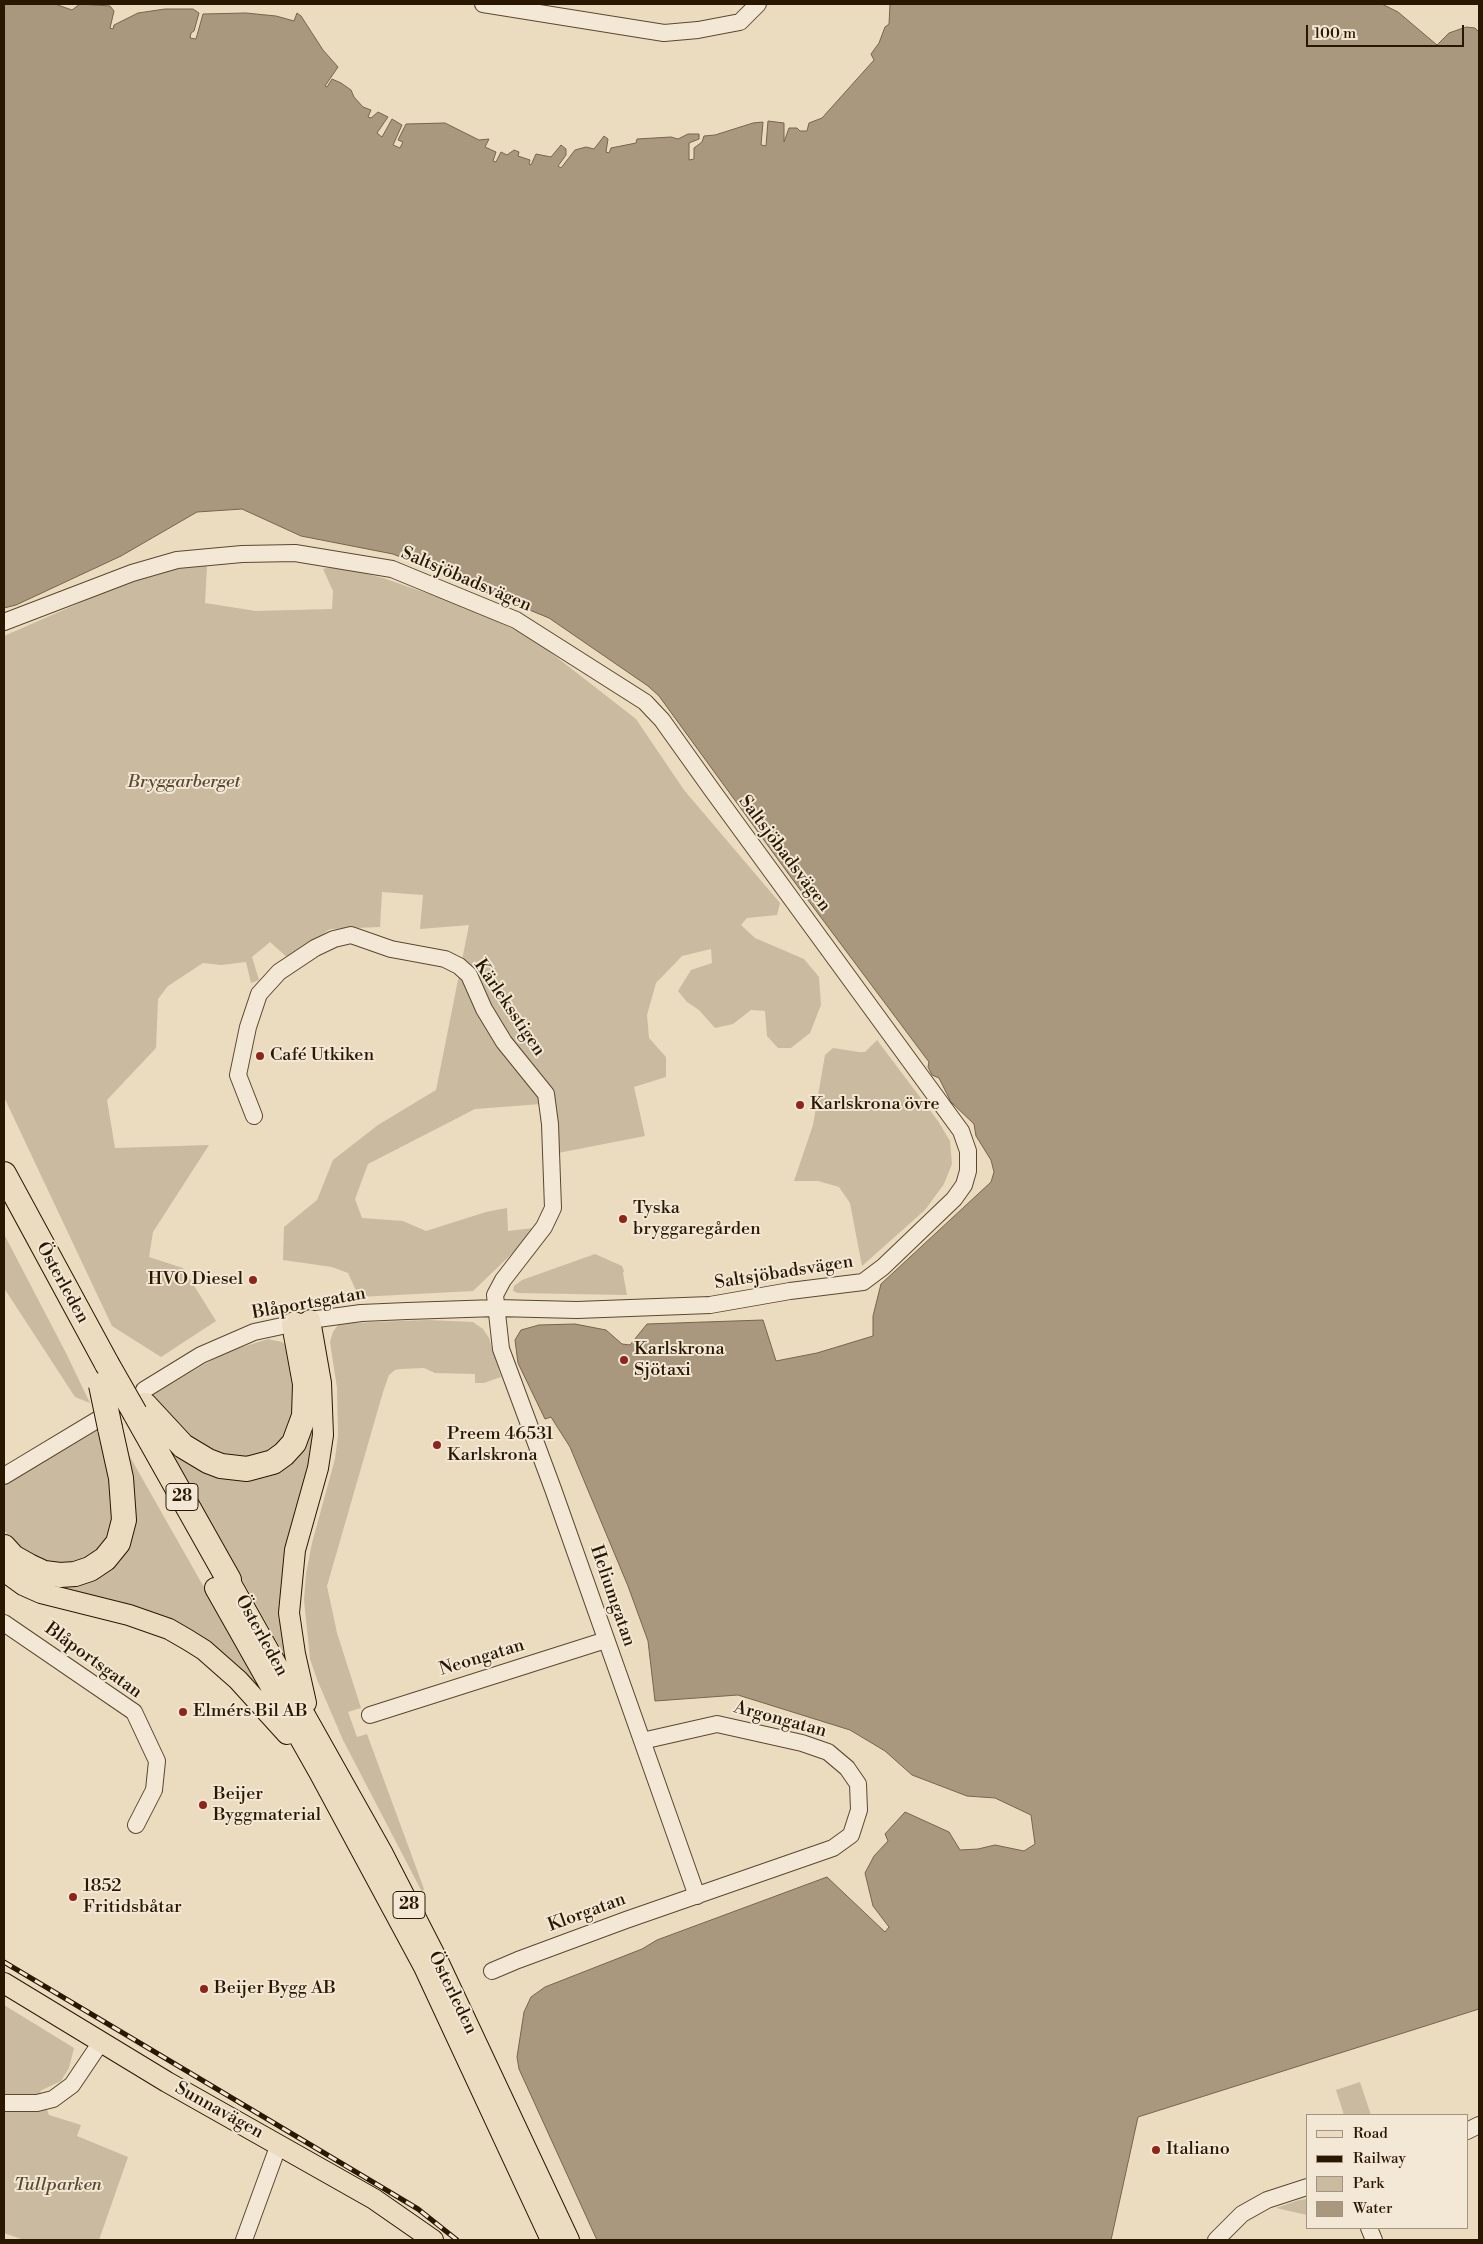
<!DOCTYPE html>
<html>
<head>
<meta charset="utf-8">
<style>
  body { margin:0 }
  #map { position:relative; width:1483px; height:2244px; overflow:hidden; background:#ebdbbf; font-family:"Libre Bodoni",serif }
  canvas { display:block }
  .frame { position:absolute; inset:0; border:5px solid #2a1700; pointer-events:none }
  .legend { position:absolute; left:1306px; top:2114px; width:162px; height:115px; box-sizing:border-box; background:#f2e8d5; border:1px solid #a29480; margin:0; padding:6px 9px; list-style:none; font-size:15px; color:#2a1700 }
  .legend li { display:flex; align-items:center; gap:10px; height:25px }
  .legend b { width:25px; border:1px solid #a29480 }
  .scale { position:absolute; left:1306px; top:25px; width:158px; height:22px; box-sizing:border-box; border:2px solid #2a1700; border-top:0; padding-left:6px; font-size:15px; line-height:18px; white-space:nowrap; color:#2a1700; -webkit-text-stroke:4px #f2e8d5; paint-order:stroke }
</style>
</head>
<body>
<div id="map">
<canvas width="1483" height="2244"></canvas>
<div class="frame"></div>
<ul class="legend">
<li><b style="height:6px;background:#ebdbbf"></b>Road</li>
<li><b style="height:6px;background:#2a1700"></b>Railway</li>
<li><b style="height:14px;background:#caba9f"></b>Park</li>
<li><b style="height:14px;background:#a9987e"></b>Water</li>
</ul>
<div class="scale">100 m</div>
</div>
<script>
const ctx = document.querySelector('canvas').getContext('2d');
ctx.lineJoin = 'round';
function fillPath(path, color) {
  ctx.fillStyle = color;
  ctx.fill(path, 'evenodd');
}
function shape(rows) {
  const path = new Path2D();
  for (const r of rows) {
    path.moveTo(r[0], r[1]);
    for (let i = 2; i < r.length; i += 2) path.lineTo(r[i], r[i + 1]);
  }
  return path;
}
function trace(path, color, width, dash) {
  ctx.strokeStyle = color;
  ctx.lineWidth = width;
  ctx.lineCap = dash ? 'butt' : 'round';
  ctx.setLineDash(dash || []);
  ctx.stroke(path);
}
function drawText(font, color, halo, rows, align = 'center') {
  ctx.font = font + ' "Libre Bodoni",serif';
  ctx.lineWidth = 4;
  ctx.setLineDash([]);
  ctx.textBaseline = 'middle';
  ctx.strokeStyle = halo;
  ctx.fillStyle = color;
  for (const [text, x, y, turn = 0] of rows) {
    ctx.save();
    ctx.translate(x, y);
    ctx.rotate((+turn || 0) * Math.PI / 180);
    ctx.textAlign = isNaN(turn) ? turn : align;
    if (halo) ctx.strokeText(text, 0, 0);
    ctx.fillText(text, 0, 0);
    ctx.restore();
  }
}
fillPath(shape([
  [200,564,207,566,205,603,256,611,332,609,333,591,323,569,335,566,383,578,464,606,532,638,636,719,684,790,780,903,777,915,747,918,741,925,755,938,804,959,819,977,821,1005,810,1033,791,1048,778,1048,767,1036,765,1011,751,1010,733,1024,715,1028,699,1010,687,1002,678,991,691,970,712,963,711,949,682,956,656,983,647,1015,649,1038,666,1057,666,1077,634,1087,645,1136,558,1153,541,1104,475,1109,368,1164,355,1199,362,1218,403,1221,426,1231,486,1212,507,1208,508,1231,534,1228,520,1246,473,1291,359,1297,348,1273,332,1267,283,1260,284,1227,317,1200,333,1160,378,1125,436,1090,469,925,420,929,423,895,382,892,380,927,330,929,289,959,270,942,252,957,259,980,251,983,246,962,221,965,203,963,168,986,158,999,156,1048,107,1100,115,1148,209,1145,153,1232,149,1257,183,1268,216,1321,161,1357,112,1326,4,1097,4,636,107,591,174,567],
  [877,1040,938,1121,950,1141,952,1164,944,1184,925,1210,862,1266,850,1203,839,1187,818,1181,794,1181,813,1125,825,1055,833,1048,859,1052,865,1052],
  [4,1234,67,1355,90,1403,75,1397,4,1288],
  [595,1254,622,1266,624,1271,623,1273,627,1295,518,1293,513,1291,514,1286,522,1280],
  [428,1320,473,1322,483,1329,489,1338,501,1377,484,1383,475,1383,475,1374,435,1373,424,1368,400,1369,395,1370,389,1375,383,1392,327,1586,337,1633,361,1708,348,1712,357,1737,367,1734,424,1889,422,1892,343,1740,318,1682,310,1659,304,1600,306,1574,312,1543,335,1459,338,1435,337,1388,330,1342,333,1332,338,1325,348,1323],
  [268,1339,282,1342,288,1347,296,1399,289,1432,278,1445,264,1455,232,1460,193,1443,151,1396,210,1361,233,1350],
  [319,1407,290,1665,164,1441,254,1477],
  [100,1429,113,1479,112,1533,88,1561,54,1566,23,1550,4,1530,4,1486],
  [125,1448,265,1695,233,1665,68,1596,10,1561,105,1572],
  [4,2005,74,2048,69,2068,61,2081,40,2091,49,2115,81,2125,77,2136,128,2157,99,2240,24,2240,4,2233],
  [1360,2082,1371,2115,1344,2115,1336,2090],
  [1307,2199,1307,2215,1276,2208,1299,2200]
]), '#caba9f');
const water = shape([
  [4,4,55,4,72,10,80,4,110,6,114,11,110,28,113,29,114,25,138,13,165,9,193,9,199,13,194,31,191,33,190,38,196,39,203,14,246,13,276,16,294,21,297,13,301,16,323,50,338,67,325,86,327,87,332,79,341,83,351,90,354,97,363,107,371,110,368,117,371,118,378,112,388,117,377,133,382,137,392,119,402,125,393,145,400,148,403,142,398,140,406,124,445,123,479,140,489,139,485,147,496,152,493,161,496,162,501,152,507,155,514,150,519,152,518,156,530,160,529,164,531,165,536,154,551,157,561,145,566,149,566,155,558,166,561,168,575,150,586,147,594,149,604,136,608,139,606,152,609,153,611,148,636,143,637,139,671,137,678,139,688,134,699,134,699,139,689,143,689,160,694,159,694,148,702,142,704,136,715,135,753,123,763,122,761,145,766,146,768,121,784,123,784,142,789,128,797,128,800,131,807,131,809,123,822,118,874,60,871,54,879,43,885,27,889,24,890,4,1382,4,1398,12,1437,45,1449,33,1466,27,1475,28,1479,32,1479,2009,1138,2117,1111,2240,597,2240,519,2069,517,2057,524,2012,531,1997,545,1987,642,1949,657,1940,827,1877,885,1932,889,1927,873,1906,865,1873,874,1856,888,1841,885,1834,905,1812,949,1832,960,1850,978,1849,995,1845,1024,1851,1035,1844,1031,1815,995,1798,967,1796,912,1775,885,1751,850,1730,738,1695,655,1701,648,1641,628,1586,570,1447,551,1417,545,1419,518,1363,515,1340,521,1330,539,1325,575,1324,606,1330,622,1344,630,1345,647,1324,763,1320,776,1361,817,1353,873,1336,873,1316,881,1284,991,1182,994,1172,991,1160,976,1136,974,1124,951,1102,939,1078,932,1075,928,1067,929,1062,793,880,659,696,648,686,549,618,393,554,301,536,242,509,197,512,121,556,16,605,4,608,4,4]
]);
fillPath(water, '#a9987e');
trace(water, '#76644c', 1);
const minor = shape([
  [483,4,664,33,698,30,740,22,758,4],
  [4,622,132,573,177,560,242,554,295,553,392,569,516,620,645,702,662,720,712,790,961,1131,968,1151,968,1171,964,1185,954,1199,883,1267,863,1282,790,1291,710,1305,577,1310,496,1308,407,1311,361,1313,310,1320,254,1332,201,1355,144,1390],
  [254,1116,238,1075,248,1027,259,994,279,972,315,948,334,939,351,935,391,949,445,959,459,966,469,975,484,1009,504,1042,546,1094,550,1124,553,1208,544,1227,503,1280,495,1295,501,1349,553,1489,697,1896],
  [4,1476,97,1420],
  [4,1623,134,1712,157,1761,154,1790,136,1825],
  [370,1715,606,1640],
  [492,1971,518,1960,626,1920,833,1848,851,1835,859,1810,858,1784,847,1768,828,1752,802,1743,717,1724,642,1741],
  [4,2103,37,2103,53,2099,72,2085,101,2042],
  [1467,2131,1479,2125],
  [1369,2228,1374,2240],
  [244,2240,279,2144],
  [1216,2240,1242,2214,1267,2200,1307,2187]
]);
const major = shape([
  [4,1571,23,1585,41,1593,129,1615,169,1629,188,1640,204,1650,238,1680,287,1734],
  [229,1580,383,1854,438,1961,569,2240],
  [215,1588,320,1774,424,1967,551,2240],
  [306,1703,295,1654,289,1613,295,1550,318,1468,323,1435,321,1383,310,1320],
  [4,1983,167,2082,374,2199,433,2240]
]);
const highway = shape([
  [4,1174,107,1364],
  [145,1405,183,1446,208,1461,221,1466,247,1469,273,1462,284,1454,294,1443,304,1416,305,1384,294,1324],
  [135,1413,229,1580],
  [4,1547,13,1557,29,1566,44,1573,60,1575,75,1574,90,1569,105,1559,118,1543,124,1520,121,1478,110,1428]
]);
trace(minor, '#5a4830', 18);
trace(major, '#2a1700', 22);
trace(highway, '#2a1700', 26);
trace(minor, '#f2e8d5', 16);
trace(major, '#ebdbbf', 20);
trace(highway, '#ebdbbf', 24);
const rail = shape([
  [4,1962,398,2197,418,2209,457,2240]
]);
trace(rail, '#2a1700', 5);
trace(rail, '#f2e8d5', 3, [9]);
const highwayBridge = shape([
  [107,1364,135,1413],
  [101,1385,110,1428]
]);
trace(highwayBridge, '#2a1700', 26, []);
trace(highwayBridge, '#ebdbbf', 24);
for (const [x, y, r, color] of [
  [260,1056,5,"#8f2418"],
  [800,1105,5,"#8f2418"],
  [623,1219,5,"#8f2418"],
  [253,1280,5,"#8f2418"],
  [624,1360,5,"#8f2418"],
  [437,1445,5,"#8f2418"],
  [183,1712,5,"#8f2418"],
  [203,1805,5,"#8f2418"],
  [73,1897,5,"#8f2418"],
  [204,1989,5,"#8f2418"],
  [1156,2150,5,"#8f2418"]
]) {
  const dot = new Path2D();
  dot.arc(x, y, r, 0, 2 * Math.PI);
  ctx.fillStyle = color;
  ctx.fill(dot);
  trace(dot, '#f2e8d5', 2);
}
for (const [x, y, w] of [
  [182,1497,32],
  [409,1905,32]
]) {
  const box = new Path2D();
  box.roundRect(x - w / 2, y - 13.5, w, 27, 4);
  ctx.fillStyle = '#f2e8d5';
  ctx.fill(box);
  trace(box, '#2a1700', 1);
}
drawText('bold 16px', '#2a1700', null, [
  ["28",182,1497],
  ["28",409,1905]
]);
drawText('18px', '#2a1700', '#f2e8d5', [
  ["Saltsjöbadsvägen",466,580,23],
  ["Saltsjöbadsvägen",784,854,53],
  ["Kärleksstigen",509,1008,56],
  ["Saltsjöbadsvägen",784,1273,-9],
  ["Österleden",62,1283,61],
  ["Blåportsgatan",309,1304,-10],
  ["Heliumgatan",612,1596,71],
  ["Österleden",261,1636,61],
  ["Neongatan",482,1658,-17],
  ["Blåportsgatan",93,1661,36],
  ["Argongatan",780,1720,15],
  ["Klorgatan",587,1913,-20],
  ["Österleden",452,1993,64],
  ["Sunnavägen",219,2111,29]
]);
drawText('italic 18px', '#5a4830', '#f2e8d5', [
  ["Bryggarberget",184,783],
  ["Tullparken",58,2186]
]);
drawText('18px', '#2a1700', '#f2e8d5', [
  ["Café Utkiken",270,1056],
  ["Karlskrona övre",810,1105],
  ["Tyska",633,1209],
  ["bryggaregården",633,1230],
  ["HVO Diesel",243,1280,"right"],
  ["Karlskrona",634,1350],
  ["Sjötaxi",634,1371],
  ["Preem 46531",447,1435],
  ["Karlskrona",447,1456],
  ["Elmérs Bil AB",193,1712],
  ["Beijer",213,1795],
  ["Byggmaterial",213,1816],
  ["1852",83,1887],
  ["Fritidsbåtar",83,1908],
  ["Beijer Bygg AB",214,1989],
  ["Italiano",1166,2150]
], 'left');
</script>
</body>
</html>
